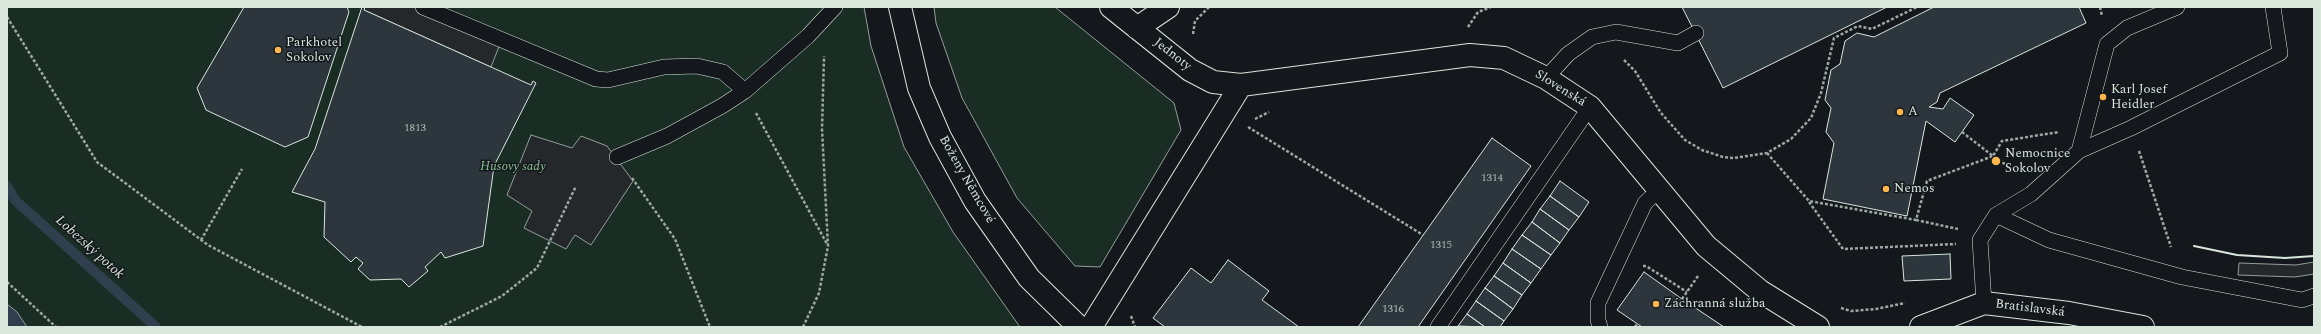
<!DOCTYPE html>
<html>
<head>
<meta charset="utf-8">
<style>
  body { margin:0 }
  #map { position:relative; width:2321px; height:334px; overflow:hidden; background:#14181c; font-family:Spectral,serif }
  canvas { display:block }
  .frame { position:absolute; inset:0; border:8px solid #d8e6dc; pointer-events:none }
</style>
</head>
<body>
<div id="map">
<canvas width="2321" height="334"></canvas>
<div class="frame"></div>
</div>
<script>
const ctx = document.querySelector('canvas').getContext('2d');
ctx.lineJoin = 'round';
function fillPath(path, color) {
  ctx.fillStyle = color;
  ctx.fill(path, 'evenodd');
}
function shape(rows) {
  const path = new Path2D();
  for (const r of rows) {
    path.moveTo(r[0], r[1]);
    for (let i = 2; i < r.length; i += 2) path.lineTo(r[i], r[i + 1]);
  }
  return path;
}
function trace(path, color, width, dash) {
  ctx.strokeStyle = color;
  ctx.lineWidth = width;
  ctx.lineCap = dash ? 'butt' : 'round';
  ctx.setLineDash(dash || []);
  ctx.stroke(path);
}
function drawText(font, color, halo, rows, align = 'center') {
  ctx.font = font + ' Spectral,serif';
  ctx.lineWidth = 3;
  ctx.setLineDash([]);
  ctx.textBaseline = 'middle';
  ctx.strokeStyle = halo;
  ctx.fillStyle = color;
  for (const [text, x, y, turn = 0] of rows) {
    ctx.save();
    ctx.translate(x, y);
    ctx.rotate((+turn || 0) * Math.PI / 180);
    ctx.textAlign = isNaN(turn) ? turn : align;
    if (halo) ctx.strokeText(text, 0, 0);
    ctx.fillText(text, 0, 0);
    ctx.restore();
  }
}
const green = shape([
  [7,7,864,7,871,46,904,147,953,232,1020,327,7,327,7,7],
  [934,7,1055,7,1174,103,1181,130,1100,267,1075,266,1017,198,962,98,936,23,934,7]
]);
fillPath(green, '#1a2d24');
trace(green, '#939e99', 1);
const parking = shape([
  [365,7,417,7,500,44,491,67,364,10,365,7],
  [531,135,572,148,581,136,607,146,633,181,591,245,575,235,566,249,524,228,532,211,507,195,531,135],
  [2314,262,2314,274,2295,277,2238,275,2239,263,2296,265,2314,262]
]);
fillPath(parking, '#24282b');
trace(parking, '#939e99', 1);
const water = shape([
  [7,304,17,312,27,327,7,327,7,304]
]);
fillPath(water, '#2f3f4d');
trace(water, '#939e99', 1);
trace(shape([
  [7,186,15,200,156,327]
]), '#2f3f4d', 10);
const building = shape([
  [244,7,347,7,349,12,308,137,285,147,206,110,197,88,244,7],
  [362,7,365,7,364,10,531,85,533,81,536,83,494,166,483,246,445,258,441,252,425,267,428,271,409,287,401,279,370,280,358,269,363,263,356,257,351,262,324,237,325,202,292,192,315,149,362,7],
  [1682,7,1887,7,1723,88,1682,7],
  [1934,7,2079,7,2086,23,1940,93,1937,102,1929,107,1943,109,1950,98,1974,115,1955,142,1926,121,1907,216,1823,199,1834,143,1826,132,1831,108,1825,100,1831,70,1840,64,1845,41,1857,33,1874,37,1934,7],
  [1492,138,1531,166,1418,327,1358,327,1492,138],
  [1560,181,1589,202,1579,217,1550,196,1560,181],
  [1550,196,1579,217,1569,230,1540,209,1550,196],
  [1540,209,1569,230,1560,243,1532,222,1540,209],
  [1532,222,1560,243,1551,255,1522,235,1532,222],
  [1522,235,1551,255,1541,269,1512,249,1522,235],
  [1512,249,1541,269,1531,283,1503,263,1512,249],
  [1950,254,1951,279,1904,281,1902,256,1950,254],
  [1228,260,1269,291,1262,300,1299,327,1165,327,1153,318,1191,268,1211,283,1228,260],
  [1503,263,1531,283,1522,295,1494,276,1503,263],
  [1644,272,1682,299,1724,327,1642,327,1617,310,1644,272],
  [1494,276,1522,295,1513,309,1485,288,1494,276],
  [1485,288,1513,309,1504,321,1476,301,1485,288],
  [1476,301,1504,321,1500,327,1485,327,1467,314,1476,301],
  [1467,314,1485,327,1458,326,1467,314]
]);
fillPath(building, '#2c363c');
trace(building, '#d8e6dc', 1);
const lane = shape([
  [423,7,596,79,608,80,664,67,697,66,723,72,745,91,808,36,835,7],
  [1546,78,1568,54,1592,37,1616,32,1678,43,1696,33],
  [2079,151,2107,44,2127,28,2177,7],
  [617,157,667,136,722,106,745,91],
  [1996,215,2049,240,2182,277,2302,300,2314,296],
  [1984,303,1980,240,1996,215,2031,194,2079,151,2131,128,2280,53,2273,7],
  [1438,327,1590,107],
  [1600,327,1598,320,1598,303,1645,203,1659,190]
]);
const street = shape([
  [900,7,919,88,940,137,975,201,1029,278,1079,327],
  [1111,7,1190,70,1213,82,1241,85,1470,55,1504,58,1546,78,1590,107,1706,246,1760,291,1818,327],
  [1137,28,1168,7],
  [1091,327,1241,85],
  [1921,327,1984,303,2069,313,2143,327]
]);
trace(lane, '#d8e6dc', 16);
trace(street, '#d8e6dc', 24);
trace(shape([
  [2100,7,2102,16],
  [7,17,97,162,208,245,362,327],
  [1468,27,1478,12,1491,7],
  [1193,34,1195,21,1209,7],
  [1624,60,1635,71,1661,113,1685,140,1702,150,1723,157,1734,158,1767,153,1791,139,1811,118,1821,93,1834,38,1858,26,1872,29,1917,7],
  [756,113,827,244],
  [1255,119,1269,112],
  [1248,127,1423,235],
  [1962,132,1993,156,2002,141,2059,132],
  [2139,151,2171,247],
  [1767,153,1809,201,1916,220,1927,181,1993,156,2018,173],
  [632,178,675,239,710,327],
  [1809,202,1843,249,1956,244],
  [1916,220,1958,229],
  [201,240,242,169],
  [1643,266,1646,266,1687,292],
  [7,282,56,327],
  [1682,299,1698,276],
  [1841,308,1851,311,1876,309,1905,303],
  [1131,316,1135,327],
  [440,327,502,296,537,268,576,186],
  [803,327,819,293,828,246,822,129,824,56],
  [1635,327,1637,324]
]), '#9da8a2', 2.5, [3, 2]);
trace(lane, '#14181c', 15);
trace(street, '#14181c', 22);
trace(shape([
  [2194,246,2237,255,2285,258,2314,256]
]), '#d8e6dc', 2);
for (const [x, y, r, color] of [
  [278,50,4,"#ffb74d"],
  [2103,97,4,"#ffb74d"],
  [1900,112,4,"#ffb74d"],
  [1996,161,5,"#ffb74d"],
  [1886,189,4,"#ffb74d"],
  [1656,304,4,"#ffb74d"]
]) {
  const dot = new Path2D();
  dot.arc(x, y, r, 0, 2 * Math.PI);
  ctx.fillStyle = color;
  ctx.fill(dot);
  trace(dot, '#14181c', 1.5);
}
drawText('11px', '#adbab4', null, [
  ["1813",415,129],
  ["1314",1492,179],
  ["1315",1441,246],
  ["1316",1393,310]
]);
drawText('13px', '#d8e6dc', '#14181c', [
  ["Parkhotel",286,43],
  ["Sokolov",286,58],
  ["Karl Josef",2111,90],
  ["Heidler",2111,105],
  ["A",1908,112],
  ["Nemocnice",2005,154],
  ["Sokolov",2005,169],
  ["Nemos",1894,189],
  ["Záchranná služba",1664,304]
], 'left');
drawText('13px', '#d8e6dc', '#14181c', [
  ["Jednoty",1172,55,38],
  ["Slovenská",1560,89,32],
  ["Boženy Němcové",966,180,60],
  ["Bratislavská",2030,309,7]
]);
drawText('italic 13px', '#8ac095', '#14181c', [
  ["Husovy sady",513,167]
]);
drawText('italic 14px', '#d8e6dc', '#14181c', [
  ["Lobezský potok",89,248,42]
]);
</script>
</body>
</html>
